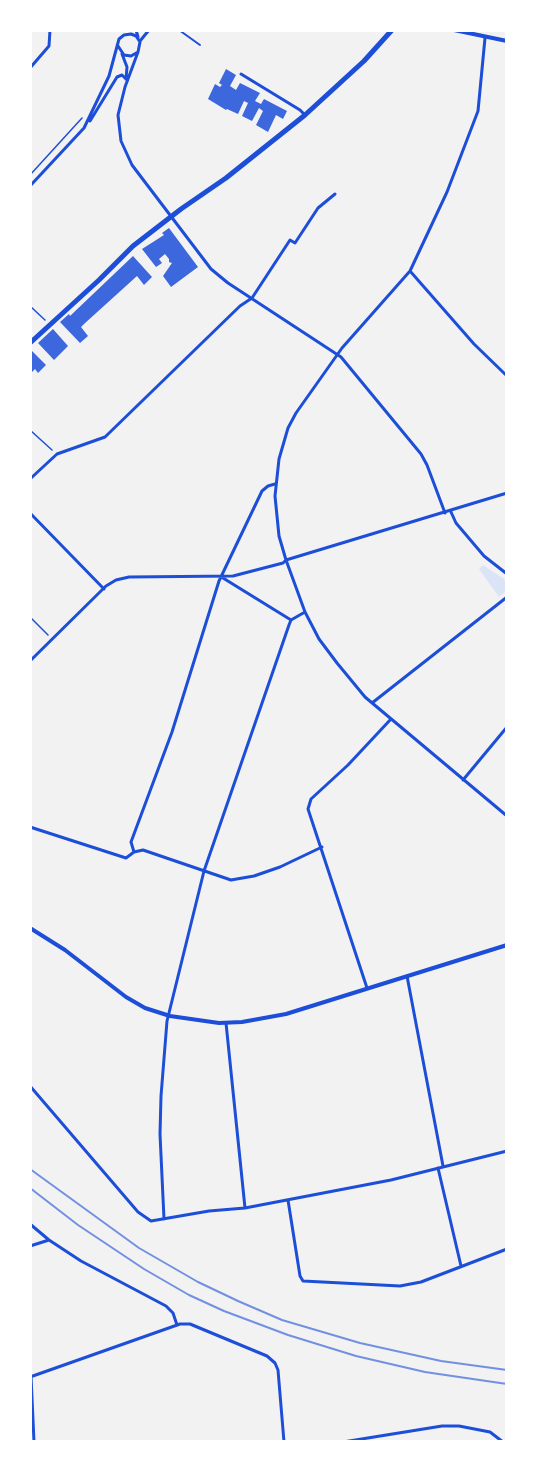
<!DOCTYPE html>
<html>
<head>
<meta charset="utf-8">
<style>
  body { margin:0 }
  #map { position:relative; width:537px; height:1472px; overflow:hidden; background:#f2f2f2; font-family:"Roboto Condensed",sans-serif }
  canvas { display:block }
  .frame { position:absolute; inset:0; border:32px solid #fff; pointer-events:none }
</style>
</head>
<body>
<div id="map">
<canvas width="537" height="1472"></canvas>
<div class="frame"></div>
</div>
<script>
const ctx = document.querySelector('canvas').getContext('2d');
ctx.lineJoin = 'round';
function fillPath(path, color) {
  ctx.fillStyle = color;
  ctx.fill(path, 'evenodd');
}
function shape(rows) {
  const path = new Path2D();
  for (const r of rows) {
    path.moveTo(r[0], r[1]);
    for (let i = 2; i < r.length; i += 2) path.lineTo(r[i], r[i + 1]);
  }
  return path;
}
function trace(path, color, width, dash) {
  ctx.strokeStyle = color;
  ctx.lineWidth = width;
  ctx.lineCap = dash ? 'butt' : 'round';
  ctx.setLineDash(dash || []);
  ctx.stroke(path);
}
fillPath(shape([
  [483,565,507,581,506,591,499,597,479,569]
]), '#dbe4f7');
fillPath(shape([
  [226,69,236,75,230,86,236,90,240,83,260,93,255,101,261,104,264,99,287,111,283,119,276,115,268,132,256,125,263,111,259,108,252,121,242,116,248,103,244,101,238,114,227,109,226,110,208,99,215,84,220,87,222,85,219,83],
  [169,228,198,267,171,287,163,276,172,263,169,262,169,259,165,254,159,259,162,263,156,267,142,249,164,235,162,233],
  [133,256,152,277,144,285,137,276,84,324,81,327,88,336,80,343,60,322,69,314,70,316],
  [53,329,68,346,54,360,38,343],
  [30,349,46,365,38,373,35,369,30,374]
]), '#3d67dc');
trace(shape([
  [30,175,82,118],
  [30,306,45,320],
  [30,430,52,450],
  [30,617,48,635]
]), '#1d4ed8', 1.5);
trace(shape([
  [179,30,200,45]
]), '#1d4ed8', 2);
trace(shape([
  [136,30,138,37],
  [485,38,478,111,447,192,410,271,342,348,296,413,288,428,279,459,275,496,279,536,286,560,305,612,319,639,337,663,365,697,507,816],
  [140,41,149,30],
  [138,52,125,87,118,115,121,141,132,165,211,269,228,283,341,357,421,454,427,465,445,513],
  [122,54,127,67,126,79],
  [30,68,49,46,50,30],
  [241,74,300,110,305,115],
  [90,121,117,77,122,75,126,79],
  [84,128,109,76,119,39,124,35,131,34,136,36,140,42,138,52,131,56,124,55,118,46],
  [30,186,84,128],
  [410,271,474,344,507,376],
  [30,479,57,454,105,437,240,306,252,298,290,240,295,243,318,208,335,194],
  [451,512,456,523,484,556,507,574],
  [30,513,104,589],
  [223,578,291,620],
  [30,661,106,586,116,580,129,577,233,576,283,563,286,560,507,493],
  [372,703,507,597],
  [463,780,507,727],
  [30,827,126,858,134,852,143,850,231,880,254,876,280,867,322,847],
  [134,852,131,842,172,732,219,581,262,491,268,486,275,484],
  [407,976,443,1166],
  [367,988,308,809,311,799,348,765,391,719],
  [226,1023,245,1208],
  [30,1086,138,1212,151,1221,209,1211,245,1208,391,1180,507,1151],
  [438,1168,461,1266],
  [288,1200,300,1276,303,1281,400,1286,421,1282,507,1249],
  [164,1219,160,1134,161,1096,167,1021,204,871,289,625,291,620,305,612],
  [30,1224,49,1240,81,1261,166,1306,173,1313,177,1325],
  [30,1246,49,1240],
  [31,1376,34,1442],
  [30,1377,180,1324,190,1324,267,1356,275,1363,278,1370,284,1442],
  [343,1442,442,1426,459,1426,490,1432,503,1442]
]), '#1d4ed8', 3);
trace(shape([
  [454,30,507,41],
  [30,928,65,950,126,997,145,1008,170,1016,219,1023,242,1022,286,1014,507,945]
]), '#1d4ed8', 4);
trace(shape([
  [30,343,99,280,133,246,181,209,226,178,305,115,364,61,392,30]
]), '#1d4ed8', 5);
trace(shape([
  [30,1169,139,1248,198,1282,238,1301,282,1320,360,1343,441,1361,507,1370],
  [30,1188,78,1225,144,1269,189,1295,224,1311,288,1335,356,1356,425,1372,507,1384]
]), '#7290e2', 2);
</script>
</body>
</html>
